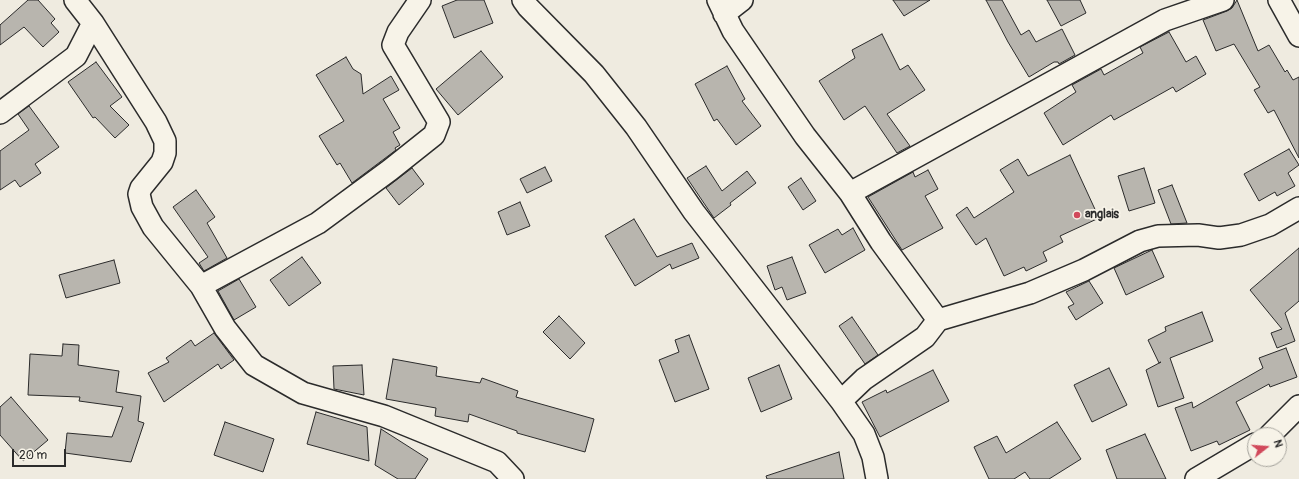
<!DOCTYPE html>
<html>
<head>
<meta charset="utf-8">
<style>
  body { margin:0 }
  #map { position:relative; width:1299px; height:479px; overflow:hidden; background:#efebe0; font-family:Pangolin,sans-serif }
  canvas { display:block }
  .north { position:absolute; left:1247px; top:427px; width:40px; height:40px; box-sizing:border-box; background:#f7f3e8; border:1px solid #a5a39c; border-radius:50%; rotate:73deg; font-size:11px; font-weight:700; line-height:16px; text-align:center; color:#2b2b2b }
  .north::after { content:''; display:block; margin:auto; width:14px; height:18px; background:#d1495b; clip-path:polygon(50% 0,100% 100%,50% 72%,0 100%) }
  .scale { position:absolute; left:12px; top:449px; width:54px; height:18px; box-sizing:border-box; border:2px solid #2b2b2b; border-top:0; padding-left:5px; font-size:12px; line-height:14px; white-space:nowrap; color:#2b2b2b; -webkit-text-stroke:3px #f7f3e8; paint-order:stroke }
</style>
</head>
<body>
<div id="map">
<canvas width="1299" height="479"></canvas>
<div class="north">N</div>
<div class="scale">20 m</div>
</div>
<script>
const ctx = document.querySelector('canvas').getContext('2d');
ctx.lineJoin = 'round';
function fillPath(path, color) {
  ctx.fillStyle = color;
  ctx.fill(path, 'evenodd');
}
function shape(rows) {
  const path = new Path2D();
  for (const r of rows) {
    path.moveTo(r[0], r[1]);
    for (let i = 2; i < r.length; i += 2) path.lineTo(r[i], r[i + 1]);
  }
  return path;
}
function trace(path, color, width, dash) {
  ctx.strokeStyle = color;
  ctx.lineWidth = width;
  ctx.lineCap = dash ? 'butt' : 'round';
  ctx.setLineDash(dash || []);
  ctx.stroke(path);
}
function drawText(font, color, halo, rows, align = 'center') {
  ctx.font = font + ' Pangolin,sans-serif';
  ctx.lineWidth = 3.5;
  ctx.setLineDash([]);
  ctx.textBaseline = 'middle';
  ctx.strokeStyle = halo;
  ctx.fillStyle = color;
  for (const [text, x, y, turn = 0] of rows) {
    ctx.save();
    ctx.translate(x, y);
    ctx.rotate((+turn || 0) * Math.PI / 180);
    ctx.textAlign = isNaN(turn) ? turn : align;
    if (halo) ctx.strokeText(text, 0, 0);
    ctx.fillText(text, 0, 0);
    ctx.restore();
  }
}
const building = shape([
  [28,0,38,0,55,19,51,23,59,32,43,47,24,27,0,45,0,25,28,0],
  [457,0,484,0,493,23,454,38,442,6,457,0],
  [893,0,930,0,904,16,893,0],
  [986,0,1002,0,1021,35,1029,30,1036,42,1062,29,1075,55,1059,64,1058,62,1054,62,1029,77,1008,42,986,0],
  [1047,0,1080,0,1086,13,1061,26,1047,0],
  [1237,0,1258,51,1269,45,1285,72,1287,70,1293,80,1299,77,1299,158,1274,110,1268,113,1254,90,1260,87,1234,44,1216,51,1203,20,1227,11,1232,8,1237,0],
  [1169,32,1186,62,1196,56,1206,74,1176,92,1173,87,1114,120,1111,115,1063,145,1044,113,1076,92,1072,85,1101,69,1104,75,1143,53,1140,47,1169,32],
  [882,34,900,70,908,65,925,90,887,114,910,146,897,153,865,106,844,120,819,81,855,58,852,50,882,34],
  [481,51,503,77,458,115,436,89,481,51],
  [346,57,353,69,361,74,363,94,391,76,399,90,383,99,400,128,393,132,400,145,395,148,396,150,352,183,340,163,337,165,319,136,344,121,316,75,346,57],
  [96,62,122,97,110,106,129,125,115,138,95,117,93,118,68,82,96,62],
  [727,66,745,99,742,101,761,126,736,145,717,119,714,121,695,84,727,66],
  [29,106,59,147,35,164,41,173,20,187,15,180,0,190,0,151,29,130,18,114,29,106],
  [1289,149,1299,165,1288,173,1295,186,1277,196,1275,192,1259,201,1244,174,1289,149],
  [1070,155,1099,218,1060,236,1063,242,1043,252,1047,261,1026,271,1024,267,1004,276,986,238,976,245,956,215,967,207,974,218,1014,192,1000,170,1018,159,1028,176,1070,155],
  [706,166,722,191,747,171,756,183,730,203,731,205,714,218,687,178,706,166],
  [545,167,552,181,527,193,520,179,545,167],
  [412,168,424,184,399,205,386,188,412,168],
  [1144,168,1155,203,1129,211,1118,176,1144,168],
  [928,170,938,189,925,196,943,228,902,250,868,197,913,172,915,177,928,170],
  [801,178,816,201,803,210,788,187,801,178],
  [1172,185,1187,223,1171,224,1158,190,1172,185],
  [196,190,215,217,207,223,227,258,204,271,199,263,208,257,173,207,196,190],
  [520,202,530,226,507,235,498,212,520,202],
  [634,219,657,257,692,243,699,258,672,269,670,264,635,286,605,236,634,219],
  [853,228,865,250,825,273,809,245,838,229,842,235,853,228],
  [1299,248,1299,301,1285,313,1295,341,1277,348,1271,333,1282,329,1250,290,1299,248],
  [1152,250,1164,277,1126,295,1114,268,1152,250],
  [302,257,321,283,289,306,270,280,302,257],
  [792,257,806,293,787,300,782,287,775,290,767,266,792,257],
  [114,260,120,283,66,298,59,275,114,260],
  [239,279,256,307,234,320,218,291,239,279],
  [1089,281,1103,303,1076,320,1068,307,1074,304,1066,292,1089,281],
  [1202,312,1213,341,1170,358,1184,398,1158,407,1146,370,1161,362,1159,363,1148,340,1166,331,1165,327,1202,312],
  [559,316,585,343,570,359,543,332,559,316],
  [852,317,878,355,865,364,839,326,852,317],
  [214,333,234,360,221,369,218,364,164,402,148,373,169,362,166,358,191,340,195,346,214,333],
  [689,335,709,389,675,402,659,360,679,352,675,340,689,335],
  [63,344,79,345,78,365,119,371,116,392,141,396,138,421,144,423,131,462,65,453,67,433,112,437,123,407,79,401,80,397,28,395,30,354,62,356,63,344],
  [1286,348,1297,377,1270,387,1269,384,1236,402,1250,430,1219,445,1217,441,1191,451,1175,408,1192,402,1193,408,1263,368,1259,358,1286,348],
  [393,359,437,367,436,376,480,383,482,378,518,391,516,397,594,419,585,452,517,433,517,431,469,414,468,422,435,416,436,408,386,399,393,359],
  [362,365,364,395,334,389,333,366,362,365],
  [779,365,792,399,761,412,748,378,779,365],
  [1109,368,1127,405,1092,422,1074,385,1109,368],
  [933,370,949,401,880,437,862,402,886,390,887,393,933,370],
  [11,397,48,440,23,461,0,435,0,407,11,397],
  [316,412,367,427,369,461,307,444,316,412],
  [225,422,274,439,263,472,214,455,225,422],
  [1057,422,1081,459,1049,479,1030,479,1025,472,1014,479,989,479,974,447,997,436,1006,453,1057,422],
  [381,429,428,459,415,479,398,479,375,465,381,429],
  [1145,434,1166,479,1117,479,1106,450,1145,434],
  [839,452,844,479,767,479,766,476,839,452]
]);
fillPath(building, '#b8b5ae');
trace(building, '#2b2b2b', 1);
const minor = shape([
  [75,0,93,23,156,122,165,141,165,153,162,162,141,188,139,194,142,207,153,227,201,286,225,328,254,365,303,393,384,416,497,462,513,479],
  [523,0,528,7,594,74,636,127,694,212,841,401,864,434,873,457,877,479],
  [718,0,733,31,761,72,805,136,850,193,881,242,938,320],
  [1279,0,1299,36],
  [724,14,742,0],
  [0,113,76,56,93,23],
  [850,193,1165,20,1223,0],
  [201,286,318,223,390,170,434,135,439,122,393,45,398,32,420,0],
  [841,401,864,379,925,337,938,320,1030,293,1084,270,1140,241,1158,236,1198,235,1219,238,1241,235,1270,225,1299,208],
  [1270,435,1299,406],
  [1196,479,1255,444]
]);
trace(minor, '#2b2b2b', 24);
trace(minor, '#f7f3e8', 21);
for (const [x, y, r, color] of [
  [1077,215,4,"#d1495b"]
]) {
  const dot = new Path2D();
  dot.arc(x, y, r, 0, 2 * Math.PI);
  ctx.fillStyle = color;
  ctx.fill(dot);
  trace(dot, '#f7f3e8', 1.5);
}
drawText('bold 12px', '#2b2b2b', '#f7f3e8', [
  ["anglais",1085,215]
], 'left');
</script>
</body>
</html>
